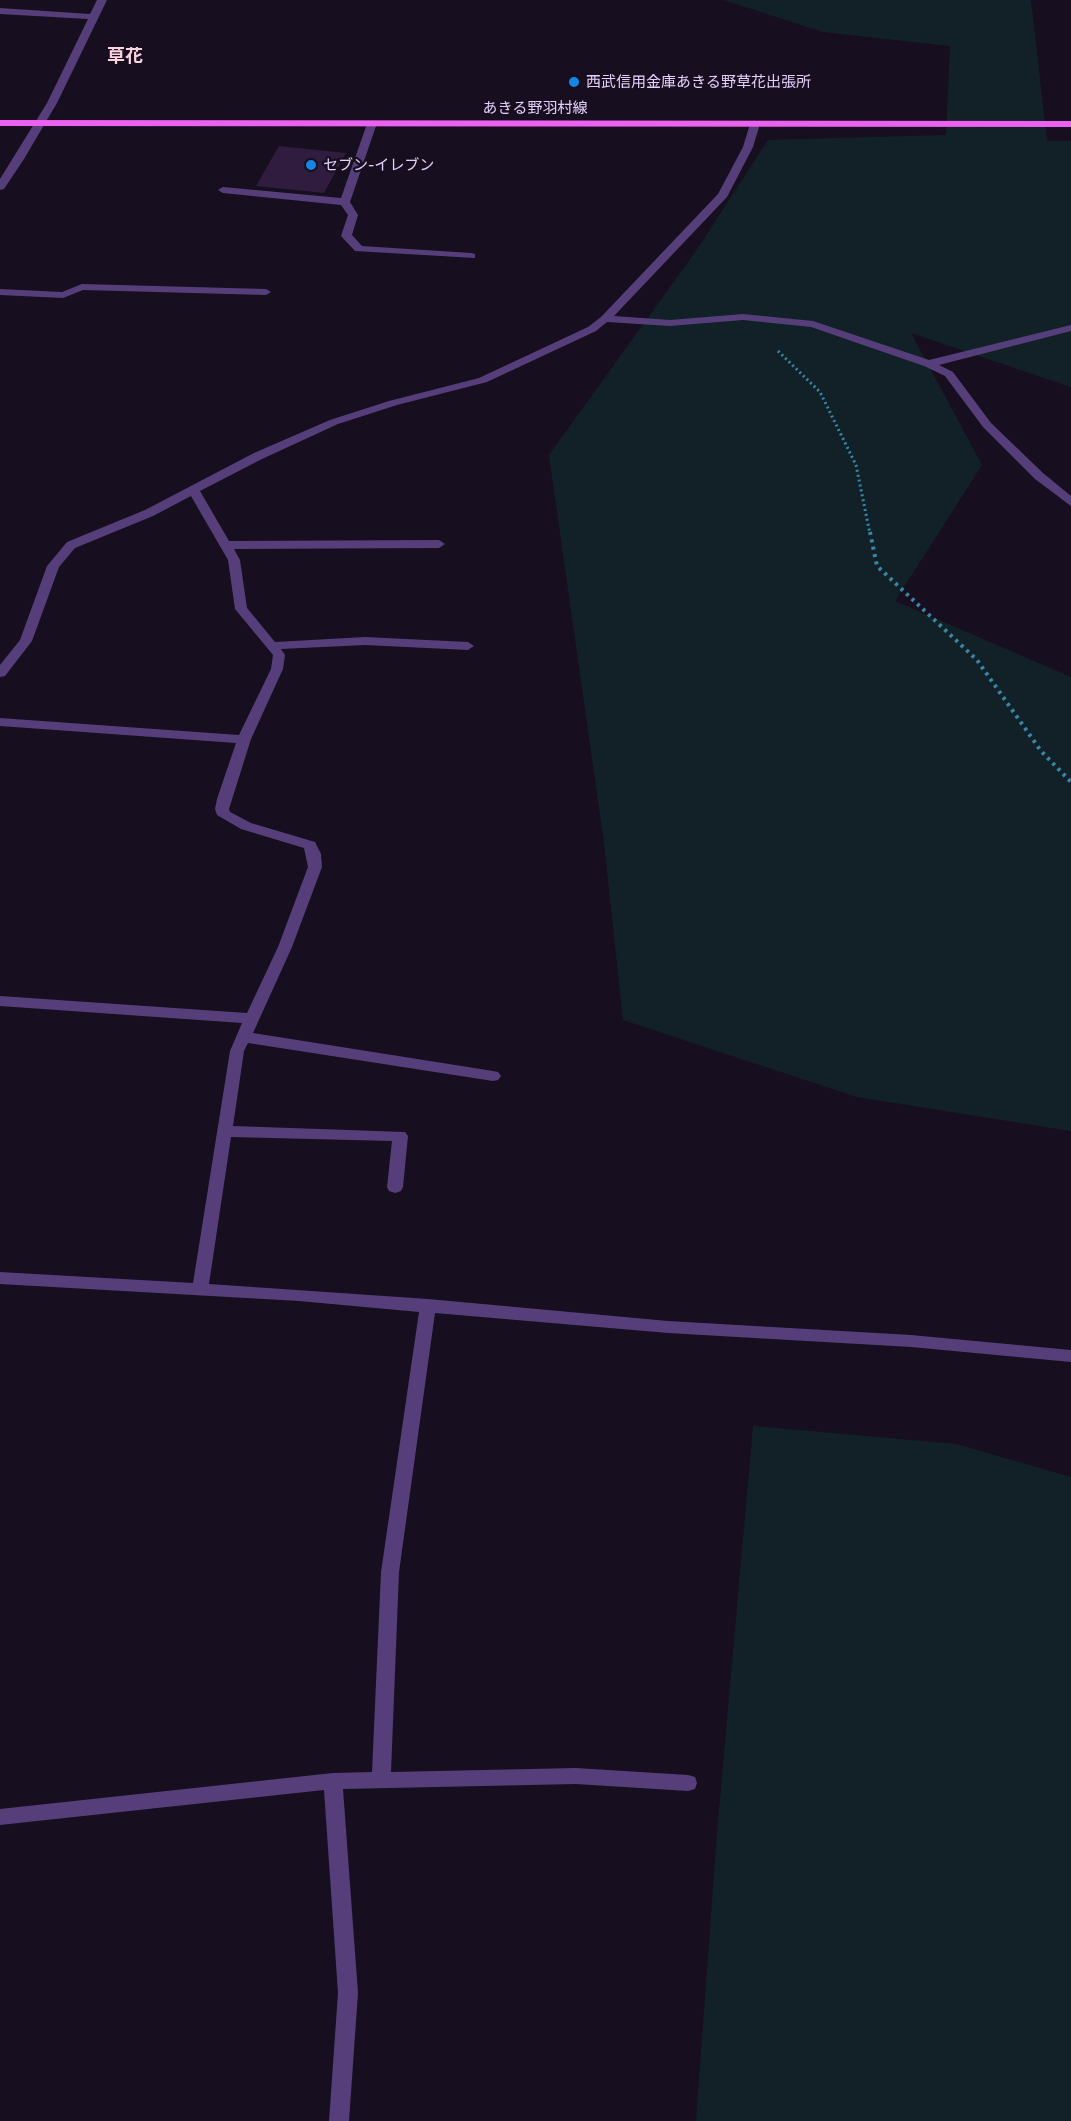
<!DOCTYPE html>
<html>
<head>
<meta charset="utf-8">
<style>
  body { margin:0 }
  canvas { display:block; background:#170e1f }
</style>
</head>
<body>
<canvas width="1071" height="2121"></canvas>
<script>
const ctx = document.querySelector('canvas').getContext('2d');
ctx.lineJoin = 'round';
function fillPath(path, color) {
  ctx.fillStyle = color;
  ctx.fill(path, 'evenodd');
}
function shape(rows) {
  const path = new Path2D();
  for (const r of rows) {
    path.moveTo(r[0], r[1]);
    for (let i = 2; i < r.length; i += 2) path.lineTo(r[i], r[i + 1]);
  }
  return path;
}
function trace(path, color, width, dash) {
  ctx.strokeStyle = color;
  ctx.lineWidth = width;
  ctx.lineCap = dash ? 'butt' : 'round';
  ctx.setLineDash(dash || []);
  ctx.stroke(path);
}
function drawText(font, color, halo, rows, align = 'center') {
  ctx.font = font + ' Commissioner,"Noto Sans JP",sans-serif';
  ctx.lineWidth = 4.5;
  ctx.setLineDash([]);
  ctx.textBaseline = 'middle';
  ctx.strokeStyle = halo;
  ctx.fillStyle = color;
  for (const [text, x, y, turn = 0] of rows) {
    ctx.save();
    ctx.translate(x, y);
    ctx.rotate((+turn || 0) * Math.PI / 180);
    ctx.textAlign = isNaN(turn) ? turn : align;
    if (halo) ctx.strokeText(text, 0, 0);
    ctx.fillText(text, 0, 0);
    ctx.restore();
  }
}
fillPath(shape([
  [724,0,1031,0,1047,141,1071,141,1071,387,911,333,982,465,895,601,1071,677,1071,1131,857,1097,623,1020,604,843,549,455,696,251,768,140,946,135,950,46,823,32],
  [753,1426,956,1444,1071,1477,1071,2121,696,2121,717,1833]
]), '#122128');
fillPath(shape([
  [279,146,346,153,324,193,256,186]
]), '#2f1c3e');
trace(shape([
  [778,351,820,392,856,465,870,534]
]), '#3887a7', 3, [2, 3]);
trace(shape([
  [870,532,877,566,977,660,1041,751,1071,782]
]), '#3887a7', 4, [3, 4.5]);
fillPath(shape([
  [97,0,107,0,57,103,24,159,4,189,0,190,0,179,47,103,88,19,0,14,0,8,90,14,97,0],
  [368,121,377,123,350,202,358,215,352,235,362,246,471,253,475,254,475,258,355,251,341,236,348,215,341,205,223,193,218,190,223,187,341,198,368,121],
  [755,121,760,124,753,147,727,197,614,316,670,320,743,314,813,321,929,360,1071,325,1071,331,939,365,953,372,991,423,1043,473,1071,496,1071,506,1035,479,983,427,945,376,924,366,811,327,743,320,670,326,607,322,596,331,487,382,397,405,338,424,262,459,200,491,229,541,439,540,445,544,439,548,234,549,240,560,247,608,275,642,365,637,468,642,474,646,468,650,365,645,281,649,285,655,283,669,251,739,229,809,230,812,251,823,315,842,321,854,322,867,292,947,253,1033,493,1071,498,1072,501,1076,498,1080,493,1081,248,1043,244,1051,233,1126,405,1132,408,1136,403,1187,401,1191,395,1193,389,1191,387,1187,392,1141,231,1137,209,1284,428,1299,668,1321,911,1335,1071,1350,1071,1362,911,1347,668,1333,435,1313,399,1572,391,1772,576,1768,688,1775,695,1777,697,1783,695,1789,688,1791,576,1784,343,1789,358,1993,349,2121,329,2121,338,1993,324,1790,0,1825,0,1809,333,1773,372,1772,381,1572,419,1312,299,1301,0,1284,0,1272,193,1283,230,1051,242,1023,0,1006,0,996,247,1013,278,947,308,867,304,848,241,829,217,815,215,809,217,799,236,743,0,726,0,718,239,735,271,669,273,655,235,609,228,560,191,496,153,516,75,548,59,567,32,641,5,676,0,677,0,665,20,640,47,566,67,542,145,510,254,453,330,420,389,401,479,378,588,327,601,317,718,194,743,147,750,124,755,121],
  [82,284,266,289,271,292,266,295,83,290,63,298,0,295,0,289,62,292,82,284]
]), '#553e7a');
fillPath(shape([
  [0,120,1071,121,1071,127,0,126,0,120]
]), '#ed61f1');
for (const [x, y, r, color] of [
  [574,82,6,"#1587e2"],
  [311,165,6,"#1587e2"]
]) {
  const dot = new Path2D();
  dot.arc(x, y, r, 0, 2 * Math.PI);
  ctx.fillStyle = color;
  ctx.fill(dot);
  trace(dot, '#170e1f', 2);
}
drawText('15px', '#e4d0fb', '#170e1f', [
  ["西武信用金庫あきる野草花出張所",586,82],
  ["セブン-イレブン",323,165]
], 'left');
drawText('15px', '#e4d0fb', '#170e1f', [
  ["あきる野羽村線",535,108]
]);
drawText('bold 18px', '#fbd2de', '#170e1f', [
  ["草花",125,56]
]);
</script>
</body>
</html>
